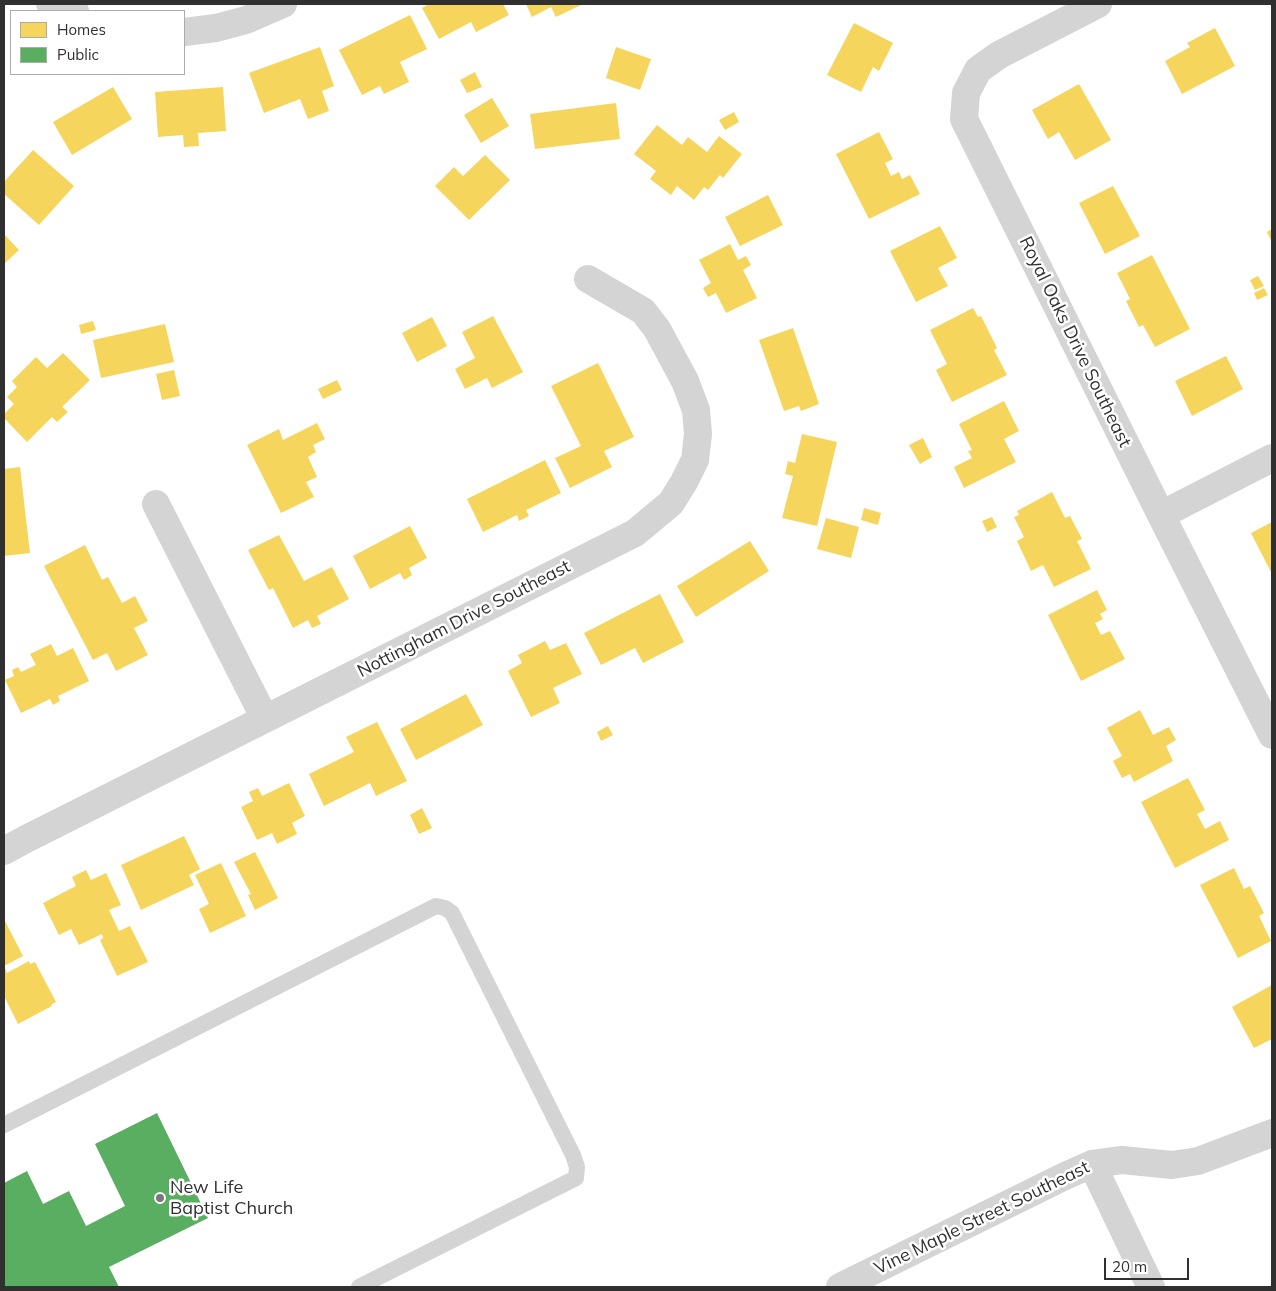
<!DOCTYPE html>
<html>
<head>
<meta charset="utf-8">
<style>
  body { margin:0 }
  #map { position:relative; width:1276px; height:1291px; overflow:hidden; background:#fff; font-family:Mulish,sans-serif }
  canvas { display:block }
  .frame { position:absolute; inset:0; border:5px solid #303030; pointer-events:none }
  .legend { position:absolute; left:10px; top:10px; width:175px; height:65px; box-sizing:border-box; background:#fff; border:1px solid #acacac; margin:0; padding:6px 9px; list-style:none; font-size:15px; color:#303030 }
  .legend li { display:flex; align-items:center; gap:10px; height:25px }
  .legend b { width:25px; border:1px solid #acacac }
  .scale { position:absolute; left:1104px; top:1258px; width:85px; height:22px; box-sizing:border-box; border:2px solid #303030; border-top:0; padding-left:6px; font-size:15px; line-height:18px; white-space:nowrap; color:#303030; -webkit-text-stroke:4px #fff; paint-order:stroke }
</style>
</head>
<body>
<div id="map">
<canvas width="1276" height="1291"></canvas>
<div class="frame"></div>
<ul class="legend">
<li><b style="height:14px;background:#f6d55c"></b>Homes</li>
<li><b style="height:14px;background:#5aae61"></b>Public</li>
</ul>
<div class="scale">20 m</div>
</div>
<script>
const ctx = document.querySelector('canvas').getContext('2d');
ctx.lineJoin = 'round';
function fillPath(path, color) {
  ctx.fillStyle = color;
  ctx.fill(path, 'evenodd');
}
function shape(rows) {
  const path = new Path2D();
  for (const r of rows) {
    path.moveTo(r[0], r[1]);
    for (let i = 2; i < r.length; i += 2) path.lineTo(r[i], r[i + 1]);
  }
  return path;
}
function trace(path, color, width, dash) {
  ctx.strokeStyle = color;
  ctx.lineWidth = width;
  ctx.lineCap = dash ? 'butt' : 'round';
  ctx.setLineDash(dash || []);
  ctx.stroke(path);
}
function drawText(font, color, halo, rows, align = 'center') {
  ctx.font = font + ' Mulish,sans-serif';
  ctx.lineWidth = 5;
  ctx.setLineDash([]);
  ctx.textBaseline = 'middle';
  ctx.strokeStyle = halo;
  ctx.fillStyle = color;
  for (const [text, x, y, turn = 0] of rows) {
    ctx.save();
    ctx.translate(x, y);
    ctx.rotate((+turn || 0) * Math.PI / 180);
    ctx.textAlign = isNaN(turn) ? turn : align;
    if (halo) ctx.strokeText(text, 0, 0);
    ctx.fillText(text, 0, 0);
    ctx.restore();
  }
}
fillPath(shape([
  [429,4,503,4,509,15,476,32,471,22,439,39,422,8],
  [526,4,583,4,556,17,551,7,532,17],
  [410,15,427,49,400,62,409,82,384,94,380,86,362,95,339,50],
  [854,23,893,43,879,71,873,67,861,92,827,75],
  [1215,28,1235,66,1182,94,1165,61,1190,47,1187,43],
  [320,47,334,86,322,91,329,111,308,119,300,99,264,113,249,73],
  [616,47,651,59,640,90,606,78],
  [475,72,482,87,467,93,460,80],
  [1079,84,1111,140,1075,160,1059,132,1048,139,1032,110],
  [113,87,132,119,72,155,53,122],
  [223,87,226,131,198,133,199,146,184,147,183,135,158,137,155,92],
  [492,98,509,126,481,143,464,115],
  [616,103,620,139,535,149,530,114],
  [734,112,739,122,725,130,719,120],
  [657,125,682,145,688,137,707,152,719,136,742,154,723,178,720,175,708,190,704,187,694,200,677,186,671,195,650,179,656,171,634,154],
  [879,132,893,159,885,163,891,176,899,172,902,179,910,175,920,194,869,219,836,154],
  [33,150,74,186,39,225,4,194,4,182],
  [485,155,510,180,469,220,435,186,454,167,463,176],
  [1113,186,1140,236,1105,254,1079,203],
  [768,195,783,225,740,246,725,217],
  [940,226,957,258,938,268,948,286,916,302,890,251],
  [1272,229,1272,242,1267,232],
  [4,234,19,250,4,264],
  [730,244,738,260,746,256,751,265,743,270,757,298,726,313,716,293,708,297,703,288,711,283,699,260],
  [1152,255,1190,329,1155,347,1143,325,1139,327,1126,301,1130,299,1117,273],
  [1258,276,1264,286,1255,290,1250,280],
  [1264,288,1268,295,1257,300,1254,293],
  [973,308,978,317,981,316,997,348,994,350,1007,375,952,402,936,370,947,364,930,330],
  [493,316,523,372,492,388,487,378,465,389,455,369,475,358,462,332],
  [432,317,447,346,417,362,402,333],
  [93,321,96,330,81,334,79,325],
  [165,324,174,362,101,378,93,340],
  [793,328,819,404,801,411,799,406,784,411,759,340],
  [63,353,90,380,62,407,68,412,57,422,52,417,27,442,4,418,4,414,14,404,7,397,17,387,12,381,36,357,47,368],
  [1226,356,1243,389,1192,416,1175,381],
  [598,363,634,437,604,451,612,467,570,488,555,458,581,446,551,386],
  [174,370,180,396,162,400,156,374],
  [337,380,342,390,323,399,318,389],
  [1004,401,1019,431,1004,439,1016,462,964,488,954,467,972,458,968,451,972,450,959,424],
  [317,423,325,439,313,445,316,452,308,457,317,477,306,482,314,497,281,513,247,445,279,429,283,440],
  [802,434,837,442,817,526,782,518,793,476,785,474,788,461,795,463],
  [923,438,932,457,920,464,909,445],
  [545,460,561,493,526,510,529,516,519,521,517,515,483,532,467,499],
  [20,467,30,553,4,556,4,469],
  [1052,492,1065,518,1070,516,1082,539,1077,541,1091,569,1054,587,1043,565,1031,571,1017,541,1024,537,1014,517,1019,515,1017,511],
  [864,508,881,513,878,525,861,520],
  [992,517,997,527,987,532,982,521],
  [826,518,859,527,851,558,817,549],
  [1272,522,1272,574,1251,533],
  [410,526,427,558,409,568,412,575,404,580,400,573,370,589,353,556],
  [279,535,304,581,332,567,349,599,317,616,321,624,312,628,308,620,293,628,273,588,269,590,248,550],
  [750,541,769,571,696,617,677,586],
  [85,545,102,580,108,577,122,603,135,596,148,621,134,628,148,655,116,671,107,653,93,660,44,566],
  [1097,590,1107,610,1100,614,1103,619,1095,623,1101,635,1110,631,1125,659,1081,681,1048,615],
  [660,594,684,642,643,663,635,648,601,665,584,633],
  [545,641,550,650,566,643,582,674,553,688,560,703,531,717,508,671,522,663,518,655],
  [51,644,57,656,73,648,89,681,58,696,60,701,53,705,50,699,21,713,5,680,14,676,12,670,18,667,21,672,36,665,30,654],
  [466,694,483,725,416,760,400,729],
  [1140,710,1153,735,1169,727,1176,740,1166,746,1173,761,1134,782,1130,774,1122,778,1113,761,1122,756,1107,728],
  [377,722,407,781,376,796,370,783,324,806,309,774,354,752,346,737],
  [608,726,613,735,601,741,597,732],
  [1188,778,1205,810,1197,814,1205,829,1220,821,1229,840,1175,868,1141,802],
  [289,783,305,816,292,823,297,834,277,844,272,833,257,840,241,807,253,801,249,792,258,788,262,796],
  [422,808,432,828,419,834,410,815],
  [184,836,200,869,189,875,194,885,141,910,121,865],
  [255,852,278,898,255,910,248,895,251,894,234,862],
  [221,863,246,916,210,933,199,909,209,904,195,875],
  [1234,868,1244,889,1250,886,1264,913,1259,916,1271,941,1238,958,1200,885],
  [86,870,91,880,106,873,121,905,109,910,119,931,130,926,148,962,117,976,100,940,103,938,102,934,79,945,71,929,59,935,43,903,76,886,72,877],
  [5,921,23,956,4,966,4,922],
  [29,961,30,964,35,962,56,1002,51,1005,52,1006,18,1024,4,996,4,966,7,973],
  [1272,985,1272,1039,1254,1048,1232,1007]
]), '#f6d55c');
fillPath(shape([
  [157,1113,208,1218,109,1267,119,1287,4,1287,4,1183,27,1171,43,1204,69,1191,86,1226,125,1206,95,1144]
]), '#5aae61');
trace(shape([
  [4,1125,436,906,445,908,452,913,573,1155,577,1167,576,1178,359,1287]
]), '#d4d4d4', 16);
trace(shape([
  [50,4,75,11],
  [1098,4,999,55,978,70,966,93,964,119,1161,515,1272,735],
  [184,32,216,28,246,20,283,4],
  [156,504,265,719],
  [1161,515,1272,458],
  [4,851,26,839,635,533,671,503,684,482,695,460,698,434,696,410,685,381,657,329,643,311,588,279],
  [1092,1164,1151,1287],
  [840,1287,1065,1176,1092,1164,1122,1160,1172,1165,1198,1161,1272,1133]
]), '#d4d4d4', 28);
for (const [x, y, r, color] of [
  [160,1198,5,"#787878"]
]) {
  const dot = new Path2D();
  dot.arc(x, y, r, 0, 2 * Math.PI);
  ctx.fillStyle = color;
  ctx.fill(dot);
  trace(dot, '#fff', 2);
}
drawText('18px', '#303030', '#fff', [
  ["Royal Oaks Drive Southeast",1075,342,64],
  ["Nottingham Drive Southeast",464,619,-27],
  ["Vine Maple Street Southeast",982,1218,-26]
]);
drawText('18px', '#303030', '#fff', [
  ["New Life",170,1188],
  ["Baptist Church",170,1209]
], 'left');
</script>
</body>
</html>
